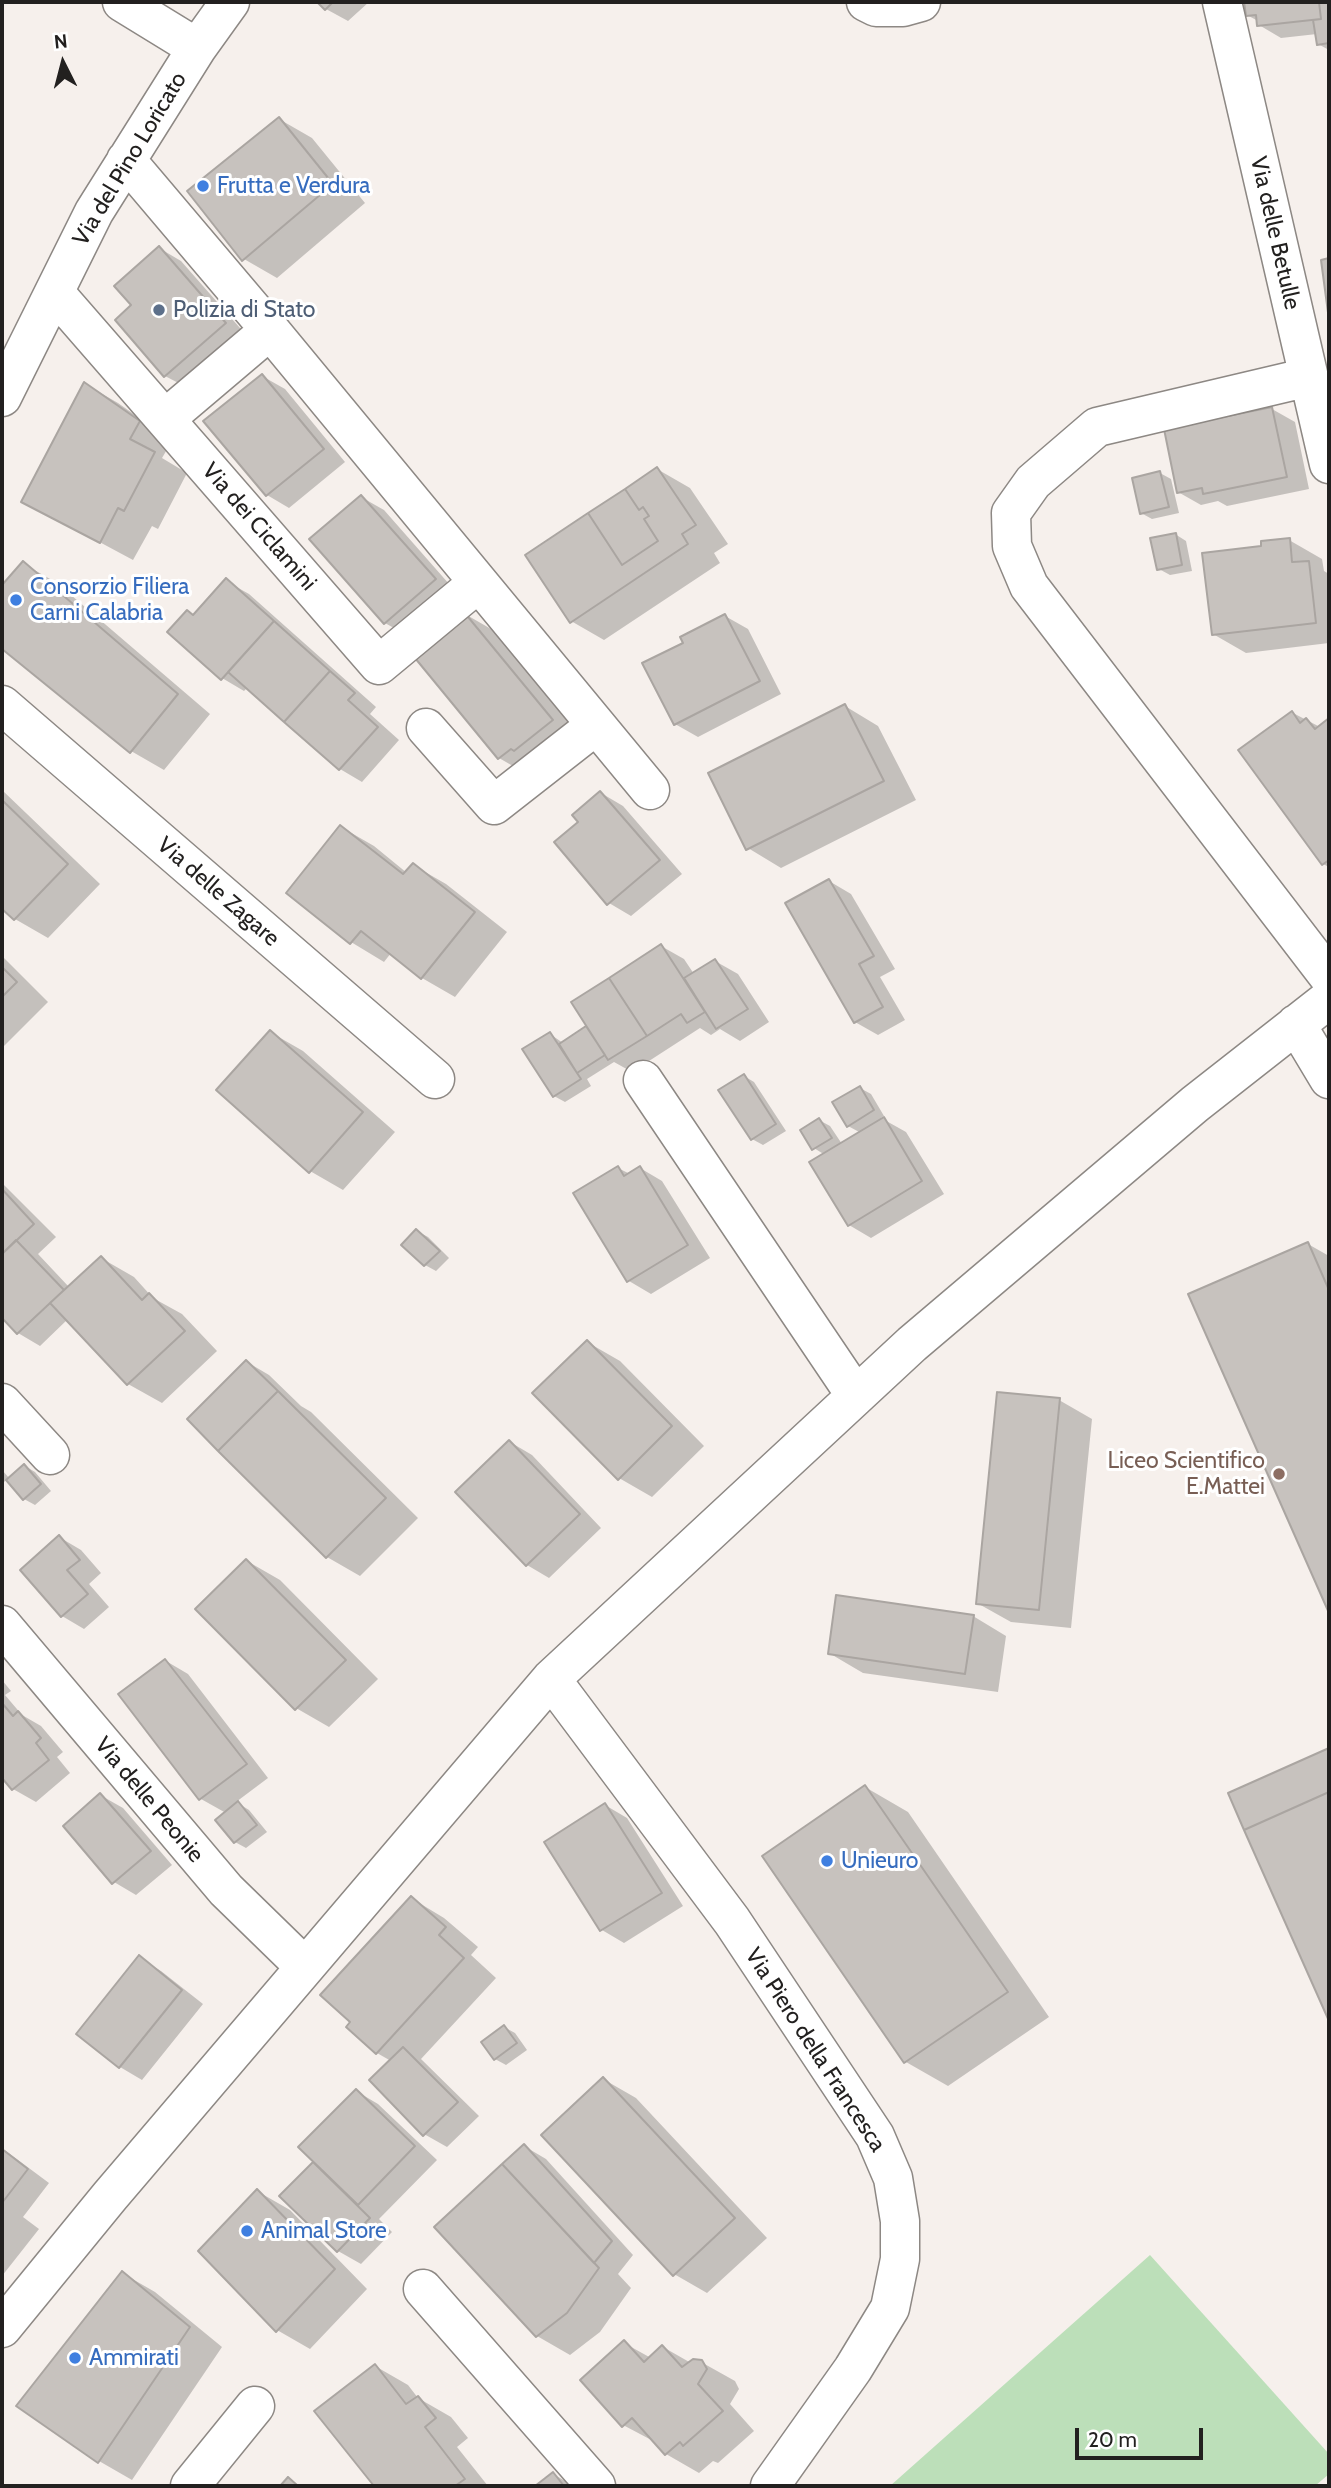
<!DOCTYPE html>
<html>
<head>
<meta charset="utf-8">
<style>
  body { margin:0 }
  #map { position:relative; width:1331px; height:2488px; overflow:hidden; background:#f6f0ec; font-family:Cabin,sans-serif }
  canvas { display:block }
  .frame { position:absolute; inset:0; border:4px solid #22201f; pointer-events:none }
  .north { position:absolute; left:28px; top:28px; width:70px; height:70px; -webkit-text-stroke:5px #fff; paint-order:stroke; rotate:354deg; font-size:19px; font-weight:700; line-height:28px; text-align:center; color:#22201f }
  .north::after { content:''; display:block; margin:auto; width:24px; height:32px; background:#22201f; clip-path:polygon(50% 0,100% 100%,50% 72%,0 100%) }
  .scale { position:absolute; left:1075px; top:2428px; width:128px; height:32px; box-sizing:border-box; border:4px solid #22201f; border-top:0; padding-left:9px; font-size:21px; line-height:24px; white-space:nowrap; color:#22201f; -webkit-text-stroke:5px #fff; paint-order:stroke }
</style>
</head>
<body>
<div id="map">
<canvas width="1331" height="2488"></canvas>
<div class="frame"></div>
<div class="north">N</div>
<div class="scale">20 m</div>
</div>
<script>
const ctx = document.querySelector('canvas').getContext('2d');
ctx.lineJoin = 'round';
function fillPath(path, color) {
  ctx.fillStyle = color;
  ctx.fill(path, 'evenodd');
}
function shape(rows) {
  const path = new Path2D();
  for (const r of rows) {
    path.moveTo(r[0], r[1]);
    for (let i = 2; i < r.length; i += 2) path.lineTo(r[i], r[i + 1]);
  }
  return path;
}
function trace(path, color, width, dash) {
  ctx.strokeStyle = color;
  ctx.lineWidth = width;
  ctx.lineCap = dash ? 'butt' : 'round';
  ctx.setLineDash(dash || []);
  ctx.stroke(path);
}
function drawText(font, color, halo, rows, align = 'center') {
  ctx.font = font + ' Cabin,sans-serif';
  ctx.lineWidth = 6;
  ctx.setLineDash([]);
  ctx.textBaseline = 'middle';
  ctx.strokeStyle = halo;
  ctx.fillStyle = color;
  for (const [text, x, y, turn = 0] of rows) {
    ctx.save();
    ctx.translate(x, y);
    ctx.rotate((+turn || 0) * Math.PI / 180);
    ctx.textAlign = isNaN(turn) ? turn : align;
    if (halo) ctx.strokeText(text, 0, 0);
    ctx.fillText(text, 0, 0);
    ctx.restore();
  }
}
fillPath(shape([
  [1150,2255,1329,2454,1329,2474,1315,2486,890,2486]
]), '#bcdfb9');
fillPath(shape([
  [319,2,369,2,348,21,326,9],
  [1246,2,1329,2,1329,50,1318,44,1317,34,1281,38,1259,25,1258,21,1247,15],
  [279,119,312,138,365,203,277,278,244,259],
  [159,248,181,261,247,336,188,388,165,376,133,305],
  [262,376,285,389,345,462,289,508,267,495],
  [85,384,118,403,172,441,162,458,187,473,158,529,152,526,133,560,23,501],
  [1272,409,1295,422,1309,489,1227,506,1218,501,1201,505,1178,492],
  [657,469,690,488,728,544,714,553,720,563,604,640,571,621],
  [1160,473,1171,479,1179,513,1152,519,1141,513],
  [361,497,384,510,457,593,408,636,385,623,312,539],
  [1175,534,1186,541,1192,571,1170,575,1159,569],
  [1289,540,1322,559,1324,571,1329,574,1329,643,1246,653,1213,634,1263,548],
  [24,564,57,583,210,714,164,770,131,751,2,647,2,587],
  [226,581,249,594,376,707,370,714,399,740,362,782,340,769,248,687,244,691,222,678,195,616],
  [465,614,498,633,585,739,532,777,499,758],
  [725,616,748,629,781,694,698,737,675,724,686,643],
  [845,706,878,726,916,800,781,868,748,848],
  [1293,713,1320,727,1329,721,1329,867,1323,864],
  [2,790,100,884,48,938,15,919,2,906],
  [601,793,623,806,682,874,631,916,609,903,580,822],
  [341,827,374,846,407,873,413,865,446,884,507,932,455,997,422,978,391,953,384,962,351,942,288,893],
  [829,881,851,894,895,969,880,977,905,1020,878,1035,855,1022],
  [661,946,684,959,694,974,715,961,738,974,769,1022,740,1041,720,1029,711,1035,700,1028,632,1072,614,1062,587,1079,591,1086,565,1102,554,1096,550,1034,563,1043,586,1028,592,1032],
  [2,956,48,1002,2,1048],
  [270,1032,303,1051,395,1132,343,1190,310,1171],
  [744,1076,754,1082,786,1131,763,1145,752,1139],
  [860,1088,871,1094,884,1116,881,1118,906,1132,944,1194,871,1238,849,1225,825,1155,814,1148,819,1120,830,1126,842,1144,861,1133,848,1126],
  [618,1168,630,1174,640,1168,662,1181,710,1258,651,1294,629,1281],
  [2,1183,56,1237,38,1254,69,1287,101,1258,134,1277,153,1298,182,1314,217,1351,162,1403,128,1384,68,1319,40,1346,18,1333,2,1315],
  [417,1231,428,1237,449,1258,436,1271,425,1265],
  [1308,1244,1329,1256,1329,1609,1190,1295],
  [587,1342,620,1361,704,1446,652,1497,619,1478],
  [247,1362,269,1375,301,1406,311,1412,418,1518,360,1576,327,1557],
  [1059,1400,1092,1419,1071,1628,1011,1622,977,1603],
  [510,1442,532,1455,601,1528,549,1578,527,1565],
  [25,1466,35,1472,51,1491,35,1505,24,1499,7,1479,2,1484,2,1470,10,1479],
  [59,1537,81,1550,101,1573,89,1584,109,1607,84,1629,62,1616],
  [247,1561,280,1580,378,1679,329,1727,296,1708],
  [973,1616,1006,1636,998,1692,863,1673,829,1653],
  [166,1661,188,1674,268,1778,236,1802,249,1810,267,1832,246,1848,235,1842,226,1813,201,1799],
  [2,1680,11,1691,5,1695,22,1715,41,1726,63,1752,57,1757,70,1773,36,1802,13,1789,2,1775],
  [1329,1750,1329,2017,1230,1794],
  [865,1787,908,1812,1049,2017,948,2086,906,2062],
  [100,1795,123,1808,172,1865,136,1895,114,1882],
  [605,1805,627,1818,683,1906,624,1943,602,1930],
  [411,1898,444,1918,478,1947,471,1955,496,1978,421,2059,479,2116,447,2147,424,2134,391,2061,377,2053,352,2022],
  [139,1958,161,1971,203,2004,142,2080,120,2067],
  [504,2027,515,2033,527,2050,506,2065,495,2059],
  [603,2079,636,2098,767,2238,707,2293,674,2274],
  [356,2091,378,2104,437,2160,379,2219,392,2232,361,2264,338,2251,282,2196,315,2161],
  [524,2146,546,2159,633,2255,618,2274,631,2288,600,2332,570,2355,537,2336],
  [2,2148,49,2183,23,2217,39,2229,2,2276],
  [257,2191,290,2210,367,2289,310,2349,277,2330],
  [122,2273,155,2292,222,2347,132,2480,99,2461],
  [624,2343,651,2358,663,2347,691,2363,701,2362,735,2381,739,2389,730,2404,754,2431,718,2463,713,2461,699,2473,666,2454,657,2443,623,2425],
  [375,2366,408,2385,418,2398,451,2417,468,2438,457,2447,488,2486,376,2486,316,2411],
  [553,2474,574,2486,538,2486]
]), '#0003');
const building = shape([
  [317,2,333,2,325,10,317,2],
  [1244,2,1319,2,1321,19,1257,26,1256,15,1246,16,1244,2],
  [1319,2,1329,2,1329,43,1317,45,1313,20,1321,19,1319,2],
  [279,117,333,184,242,261,187,191,279,117],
  [159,246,226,323,164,377,115,320,131,305,114,286,159,246],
  [1329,258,1329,320,1321,260,1329,258],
  [262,374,324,449,266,496,203,421,262,374],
  [84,382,140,421,130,439,155,452,124,511,118,508,100,543,21,502,84,382],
  [1272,407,1287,477,1203,494,1202,488,1177,493,1164,429,1272,407],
  [657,467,696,525,682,534,688,544,570,623,525,555,588,513,622,565,658,541,644,519,649,516,643,507,639,510,625,489,657,467],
  [1160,471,1169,507,1140,514,1132,478,1160,471],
  [625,489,639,510,643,507,649,516,644,519,658,541,622,565,588,513,625,489],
  [361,495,436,579,384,624,309,539,361,495],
  [1176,533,1182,565,1157,570,1150,538,1176,533],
  [1290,538,1292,562,1309,561,1316,623,1212,635,1202,553,1261,546,1261,541,1290,538],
  [23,561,178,694,130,753,2,649,2,585,23,561],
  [226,578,274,621,221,680,167,632,187,610,193,615,226,578],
  [464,612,553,720,514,751,511,749,498,759,415,658,464,612],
  [725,614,760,681,674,725,642,663,683,643,680,637,725,614],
  [274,621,330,671,284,722,228,672,274,621],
  [330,671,355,693,348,700,378,727,339,770,284,722,330,671],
  [845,704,884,781,746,850,708,773,845,704],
  [1292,711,1300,723,1306,718,1315,729,1329,718,1329,860,1322,865,1238,750,1292,711],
  [600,791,660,860,607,905,554,842,578,822,572,815,600,791],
  [2,800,68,864,14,920,2,909,2,800],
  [340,825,403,874,413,863,475,912,421,979,361,931,350,944,286,893,340,825],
  [829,879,874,956,859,964,883,1007,854,1023,785,903,829,879],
  [661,944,705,1012,687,1023,681,1014,647,1036,609,978,661,944],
  [715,959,748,1009,716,1029,684,978,715,959],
  [2,967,17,982,2,997,2,967],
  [609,978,647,1036,608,1060,571,1002,609,978],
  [586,1026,605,1055,577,1073,559,1044,586,1026],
  [270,1030,363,1112,309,1173,216,1090,270,1030],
  [550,1032,581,1079,553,1097,522,1049,550,1032],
  [744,1074,776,1124,751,1140,718,1090,744,1074],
  [860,1086,874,1110,847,1127,832,1102,860,1086],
  [884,1117,922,1181,848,1226,809,1162,884,1117],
  [819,1118,832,1138,812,1150,800,1130,819,1118],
  [618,1166,624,1176,640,1166,688,1245,627,1282,573,1193,618,1166],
  [2,1189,34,1224,2,1254,2,1189],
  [416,1229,440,1251,424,1266,401,1245,416,1229],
  [16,1240,64,1290,17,1334,2,1318,2,1254,16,1240],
  [1308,1242,1329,1290,1329,1613,1188,1294,1308,1242],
  [101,1256,142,1300,149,1293,185,1331,127,1385,50,1303,101,1256],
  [587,1340,672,1426,618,1480,532,1393,587,1340],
  [246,1360,278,1391,218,1451,187,1419,246,1360],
  [278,1391,386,1498,326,1558,218,1451,278,1391],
  [997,1392,1060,1398,1039,1610,976,1604,997,1392],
  [509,1440,580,1514,526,1566,455,1492,509,1440],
  [24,1464,41,1484,23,1500,6,1480,24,1464],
  [59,1535,80,1560,67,1570,88,1594,61,1617,20,1570,59,1535],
  [246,1559,346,1660,295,1710,195,1609,246,1559],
  [836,1595,974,1615,965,1674,828,1654,836,1595],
  [165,1659,247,1764,199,1800,118,1694,165,1659],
  [2,1703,13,1716,18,1711,41,1738,36,1743,49,1760,12,1790,2,1778,2,1703],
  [1329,1748,1329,1792,1244,1830,1228,1793,1329,1748],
  [865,1785,1008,1992,904,2063,762,1856,865,1785],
  [1329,1792,1329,2021,1244,1830,1329,1792],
  [100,1793,151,1851,112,1884,63,1826,100,1793],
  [238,1801,257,1825,234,1843,215,1820,238,1801],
  [605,1803,662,1893,600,1931,544,1842,605,1803],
  [411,1896,446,1927,439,1935,464,1958,376,2054,346,2027,350,2022,320,1995,411,1896],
  [139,1955,182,1990,119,2068,76,2034,139,1955],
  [504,2025,517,2043,494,2060,481,2042,504,2025],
  [403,2047,458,2102,423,2136,369,2080,403,2047],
  [603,2077,735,2218,673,2276,541,2135,603,2077],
  [356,2089,415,2146,358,2205,298,2147,356,2089],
  [524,2144,612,2241,594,2263,502,2164,524,2144],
  [2,2149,28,2169,2,2203,2,2149],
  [313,2162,370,2218,337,2252,279,2196,313,2162],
  [502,2164,599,2268,567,2313,536,2337,434,2227,502,2164],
  [257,2189,335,2269,276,2332,198,2251,257,2189],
  [122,2271,190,2327,98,2463,16,2406,122,2271],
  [624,2340,644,2362,662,2345,682,2367,693,2359,702,2360,707,2369,698,2384,723,2411,683,2446,680,2442,665,2455,632,2418,622,2427,580,2380,624,2340],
  [375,2364,406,2404,418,2396,436,2418,425,2427,465,2479,455,2486,374,2486,314,2411,375,2364],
  [553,2472,564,2486,535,2486,553,2472],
  [288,2477,298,2486,280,2486,288,2477]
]);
fillPath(building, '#c7c2be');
trace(building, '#aaa5a1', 2);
const minor = shape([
  [122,2,197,48],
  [866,2,876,7,903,7,921,2],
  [1222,2,1329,464],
  [126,160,270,330,650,790],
  [55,293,379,665,478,583],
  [1309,377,1097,427,1033,482,1011,513,1012,546,1029,586,1329,977],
  [2,397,94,212,197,48,230,2],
  [165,419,270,330],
  [2,705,435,1079],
  [426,728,494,805,595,726],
  [1296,1024,1329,1079],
  [643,1080,856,1396],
  [2,1403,50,1455],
  [2,1625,226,1890,305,1967],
  [551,1679,732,1921,875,2136,893,2178,900,2221,900,2259,890,2308,853,2369,770,2486],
  [423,2289,596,2486],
  [2,2328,110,2196,551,1679,912,1344,1195,1104,1329,999],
  [190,2486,255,2406]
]);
trace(minor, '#8d8884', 41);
trace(minor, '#fff', 38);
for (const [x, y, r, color] of [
  [203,186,7,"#3f7fe0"],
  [159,310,7,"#5c6f8a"],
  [16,600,7,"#3f7fe0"],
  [1279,1474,7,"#8d6e63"],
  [827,1861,7,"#3f7fe0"],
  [247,2231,7,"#3f7fe0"],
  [75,2358,7,"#3f7fe0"]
]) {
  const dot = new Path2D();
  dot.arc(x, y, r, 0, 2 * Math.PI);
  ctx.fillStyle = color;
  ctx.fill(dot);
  trace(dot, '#fff', 2.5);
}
drawText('23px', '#22201f', '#fff', [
  ["Via del Pino Loricato",130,159,-59],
  ["Via delle Betulle",1275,233,77],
  ["Via dei Ciclamini",259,527,49],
  ["Via delle Zagare",218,892,41],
  ["Via delle Peonie",149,1800,50],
  ["Via Piero della Francesca",815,2050,57]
]);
drawText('23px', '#366cbe', '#fff', [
  ["Frutta e Verdura",217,186],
  ["Consorzio Filiera",30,587],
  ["Carni Calabria",30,613],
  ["Unieuro",841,1861],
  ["Animal Store",261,2231],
  ["Ammirati",89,2358]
], 'left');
drawText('23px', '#4e5e75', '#fff', [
  ["Polizia di Stato",173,310]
], 'left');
drawText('23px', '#785e54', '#fff', [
  ["Liceo Scientifico",1265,1461],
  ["E.Mattei",1265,1487]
], 'right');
</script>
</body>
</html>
